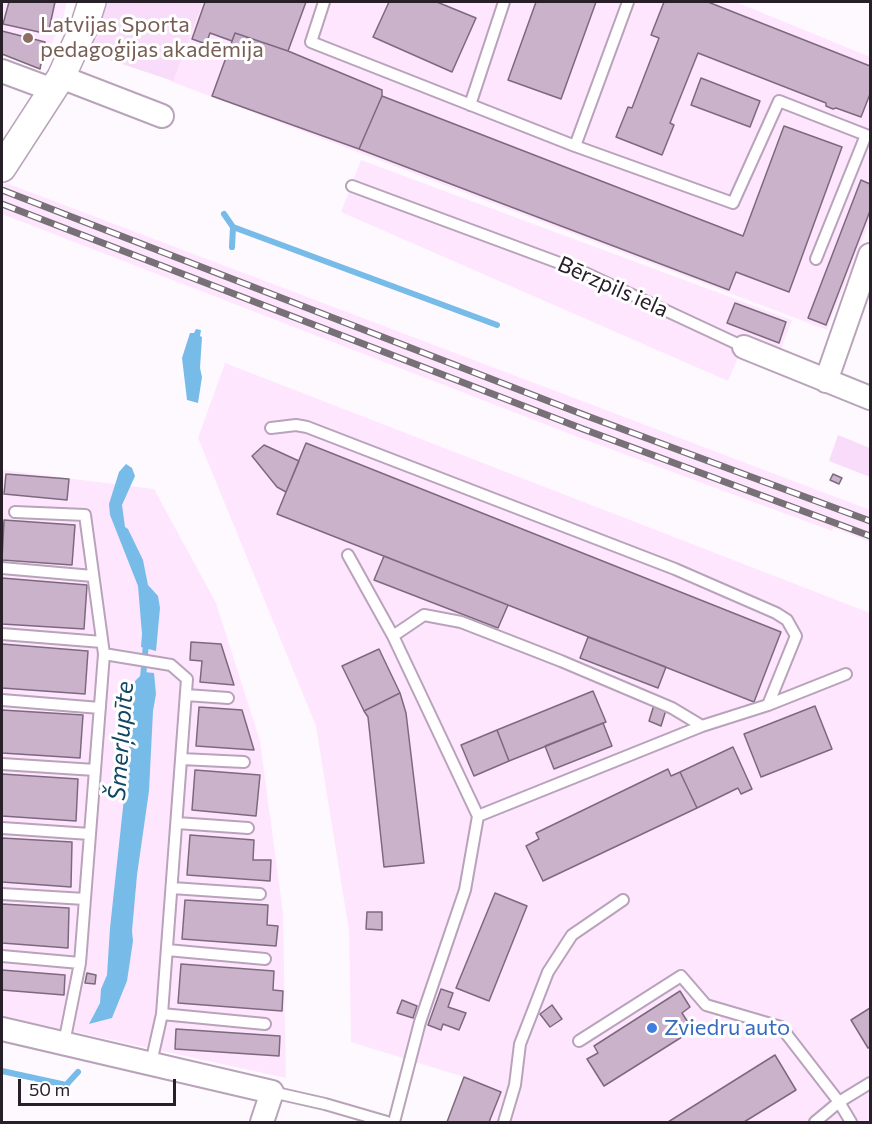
<!DOCTYPE html>
<html>
<head>
<meta charset="utf-8">
<style>
  body { margin:0 }
  #map { position:relative; width:872px; height:1124px; overflow:hidden; background:#fef9fe; font-family:Commissioner,sans-serif }
  canvas { display:block }
  .frame { position:absolute; inset:0; border:3px solid #282029; pointer-events:none }
  .scale { position:absolute; left:18px; top:1079px; width:158px; height:27px; box-sizing:border-box; border:3px solid #282029; border-top:0; padding-left:8px; font-size:18px; line-height:21px; white-space:nowrap; color:#282029; -webkit-text-stroke:4px #fff; paint-order:stroke }
</style>
</head>
<body>
<div id="map">
<canvas width="872" height="1124"></canvas>
<div class="frame"></div>
<div class="scale">50 m</div>
</div>
<script>
const ctx = document.querySelector('canvas').getContext('2d');
ctx.lineJoin = 'round';
function fillPath(path, color) {
  ctx.fillStyle = color;
  ctx.fill(path, 'evenodd');
}
function shape(rows) {
  const path = new Path2D();
  for (const r of rows) {
    path.moveTo(r[0], r[1]);
    for (let i = 2; i < r.length; i += 2) path.lineTo(r[i], r[i + 1]);
  }
  return path;
}
function trace(path, color, width, dash) {
  ctx.strokeStyle = color;
  ctx.lineWidth = width;
  ctx.lineCap = dash ? 'butt' : 'round';
  ctx.setLineDash(dash || []);
  ctx.stroke(path);
}
function drawText(font, color, halo, rows, align = 'center') {
  ctx.font = font + ' Commissioner,sans-serif';
  ctx.lineWidth = 6;
  ctx.setLineDash([]);
  ctx.textBaseline = 'middle';
  ctx.strokeStyle = halo;
  ctx.fillStyle = color;
  for (const [text, x, y, turn = 0] of rows) {
    ctx.save();
    ctx.translate(x, y);
    ctx.rotate((+turn || 0) * Math.PI / 180);
    ctx.textAlign = isNaN(turn) ? turn : align;
    if (halo) ctx.strokeText(text, 0, 0);
    ctx.fillText(text, 0, 0);
    ctx.restore();
  }
}
fillPath(shape([
  [2,2,67,2,62,21,40,69,2,54],
  [199,2,736,2,870,57,870,221,827,330,170,81],
  [361,160,792,320,781,349,747,336,728,381,341,212],
  [6,183,870,510,870,542,834,528,832,531,578,437,2,214,2,190],
  [225,363,870,613,870,1122,447,1122,464,1077,351,1042,349,931,316,726,198,438],
  [2,470,154,489,216,603,260,741,283,913,286,1078,2,1016]
]), '#fee7fe');
fillPath(shape([
  [108,2,203,2,173,81,89,53],
  [838,435,870,448,870,477,829,461]
]), '#f9dcfa');
fillPath(shape([
  [196,329,201,330,200,336,202,337,200,368,202,377,198,403,187,400,182,358,190,333,194,333],
  [126,464,132,468,135,476,122,505,125,527,128,529,143,560,148,585,158,596,160,608,156,651,141,647,142,634,138,586,110,515,109,504,119,472],
  [144,672,154,673,156,694,153,711,149,791,137,875,132,931,133,941,127,981,112,1018,89,1024,100,1003,101,989,107,975,110,928,128,761,135,681]
]), '#77bbe9');
trace(shape([
  [224,214,233,227,232,247],
  [233,227,497,325],
  [143,678,146,643],
  [2,1071,66,1085,78,1072]
]), '#77bbe9', 6);
const building = shape([
  [9,2,55,2,48,34,3,24,9,2],
  [205,2,306,2,288,51,235,33,232,41,210,33,206,44,192,39,205,2],
  [389,2,437,2,476,18,452,72,373,37,389,2],
  [536,2,596,2,561,99,508,80,536,2],
  [664,2,708,2,870,66,870,94,861,117,836,108,833,109,826,106,826,103,698,53,670,123,674,125,662,155,616,137,628,107,632,108,659,38,651,35,664,2],
  [2,31,45,42,40,69,2,54,2,31],
  [235,33,288,51,382,90,382,96,359,149,212,96,235,33],
  [701,78,760,101,750,127,691,105,701,78],
  [382,96,743,236,784,126,842,147,789,292,736,272,729,290,359,149,382,96],
  [861,180,870,184,870,211,826,325,808,318,861,180],
  [735,303,786,322,779,343,727,323,735,303],
  [306,443,781,632,754,702,277,514,306,443],
  [264,445,299,461,286,492,277,487,252,456,264,445],
  [6,474,69,479,67,500,4,494,6,474],
  [833,474,842,478,839,484,830,480,833,474],
  [4,520,75,525,72,565,2,560,4,520],
  [384,556,508,605,498,628,374,580,384,556],
  [2,578,87,585,84,629,2,624,2,578],
  [588,637,666,667,658,688,580,658,588,637],
  [191,642,221,644,234,685,200,682,202,661,190,660,191,642],
  [2,644,88,651,85,694,2,688,2,644],
  [379,649,400,693,364,711,342,666,379,649],
  [593,691,606,722,509,761,497,730,593,691],
  [400,693,406,713,424,863,384,867,368,717,364,711,400,693],
  [654,705,666,710,661,726,649,721,654,705],
  [815,706,832,749,761,777,744,734,815,706],
  [199,707,242,710,254,750,196,746,199,707],
  [2,710,83,715,80,758,2,753,2,710],
  [603,723,612,746,554,769,545,746,603,723],
  [497,730,509,761,474,776,461,745,497,730],
  [733,747,752,789,741,794,738,788,697,808,680,772,733,747],
  [668,769,671,776,680,772,697,808,543,881,526,846,539,839,536,833,668,769],
  [195,770,260,775,256,816,192,810,195,770],
  [2,774,78,779,76,821,2,816,2,774],
  [190,835,254,840,253,860,271,860,270,881,187,875,190,835],
  [2,838,72,842,71,887,2,882,2,838],
  [495,893,527,906,489,1001,456,988,495,893],
  [185,900,268,905,267,925,278,926,276,946,182,939,185,900],
  [2,904,69,908,68,948,2,943,2,904],
  [367,912,382,912,382,930,366,929,367,912],
  [181,964,274,971,273,990,283,991,282,1011,178,1003,181,964],
  [2,970,65,975,64,995,2,990,2,970],
  [87,973,96,975,95,984,85,983,87,973],
  [441,989,453,993,448,1007,466,1013,459,1030,443,1024,441,1030,428,1025,441,989],
  [680,991,690,1007,682,1013,693,1030,604,1086,587,1059,598,1053,594,1046,680,991],
  [402,1000,417,1006,413,1018,397,1013,402,1000],
  [552,1005,562,1019,550,1027,540,1014,552,1005],
  [870,1008,870,1047,868,1048,851,1020,870,1008],
  [176,1029,280,1036,279,1056,175,1049,176,1029],
  [775,1055,796,1090,744,1122,668,1122,775,1055],
  [464,1077,501,1092,489,1122,447,1122,464,1077]
]);
fillPath(building, '#cab3ca');
trace(building, '#7d697d', 1.5);
const service = shape([
  [324,2,311,42,575,146],
  [628,2,575,146,733,203,779,101,866,135,816,259],
  [470,105,504,2],
  [352,186,581,271,744,347],
  [271,428,296,425,307,427,675,569,776,613,787,620,796,636,768,705],
  [15,512,85,515,104,654],
  [348,555,393,636,478,816],
  [2,568,93,576],
  [2,634,102,642],
  [393,636,424,615,461,622,561,661,672,708,702,726],
  [186,695,228,698],
  [2,700,100,708],
  [181,759,244,762],
  [2,764,95,770],
  [177,823,248,828],
  [2,828,90,834],
  [172,888,260,894],
  [2,894,85,899],
  [167,950,265,959],
  [2,956,80,963],
  [162,1014,265,1024],
  [579,1041,681,976,706,1005,781,1027,839,1102,851,1122],
  [64,1043,80,963,104,654,171,665,187,679,162,1014,151,1063],
  [272,1092,325,1104,387,1122],
  [394,1122,420,1022,465,890,478,816,702,726,768,705,846,674],
  [504,1122,515,1085,520,1044,548,972,572,935,623,900],
  [815,1122,839,1102,870,1083]
]);
const minor = shape([
  [2,71,53,90],
  [61,77,162,116],
  [744,347,870,398],
  [826,381,870,255],
  [2,1029,272,1092,262,1122]
]);
const tertiary = shape([
  [2,168,61,77,84,27,92,2]
]);
trace(service, '#b9a3ba', 14);
trace(minor, '#b9a3ba', 26);
trace(tertiary, '#b9a3ba', 30);
trace(service, '#fff', 10);
trace(minor, '#fff', 22);
trace(tertiary, '#fff', 27);
const rail = shape([
  [2,190,587,416,870,521],
  [2,204,583,429,870,536]
]);
trace(rail, '#777077', 7);
trace(rail, '#fff', 4.5, [14]);
for (const [x, y, r, color] of [
  [28,38,6,"#8d6e63"],
  [652,1028,6,"#3f7fe0"]
]) {
  const dot = new Path2D();
  dot.arc(x, y, r, 0, 2 * Math.PI);
  ctx.fillStyle = color;
  ctx.fill(dot);
  trace(dot, '#fff', 2);
}
drawText('22px', '#785e54', '#fff', [
  ["Latvijas Sporta",40,25],
  ["pedagoģijas akadēmija",40,50]
], 'left');
drawText('22px', '#282029', '#fff', [
  ["Bērzpils iela",613,287,24]
]);
drawText('22px', '#366cbe', '#fff', [
  ["Zviedru auto",664,1028]
], 'left');
drawText('italic 24px', '#114665', '#fff', [
  ["Šmerļupīte",121,741,-86]
]);
</script>
</body>
</html>
